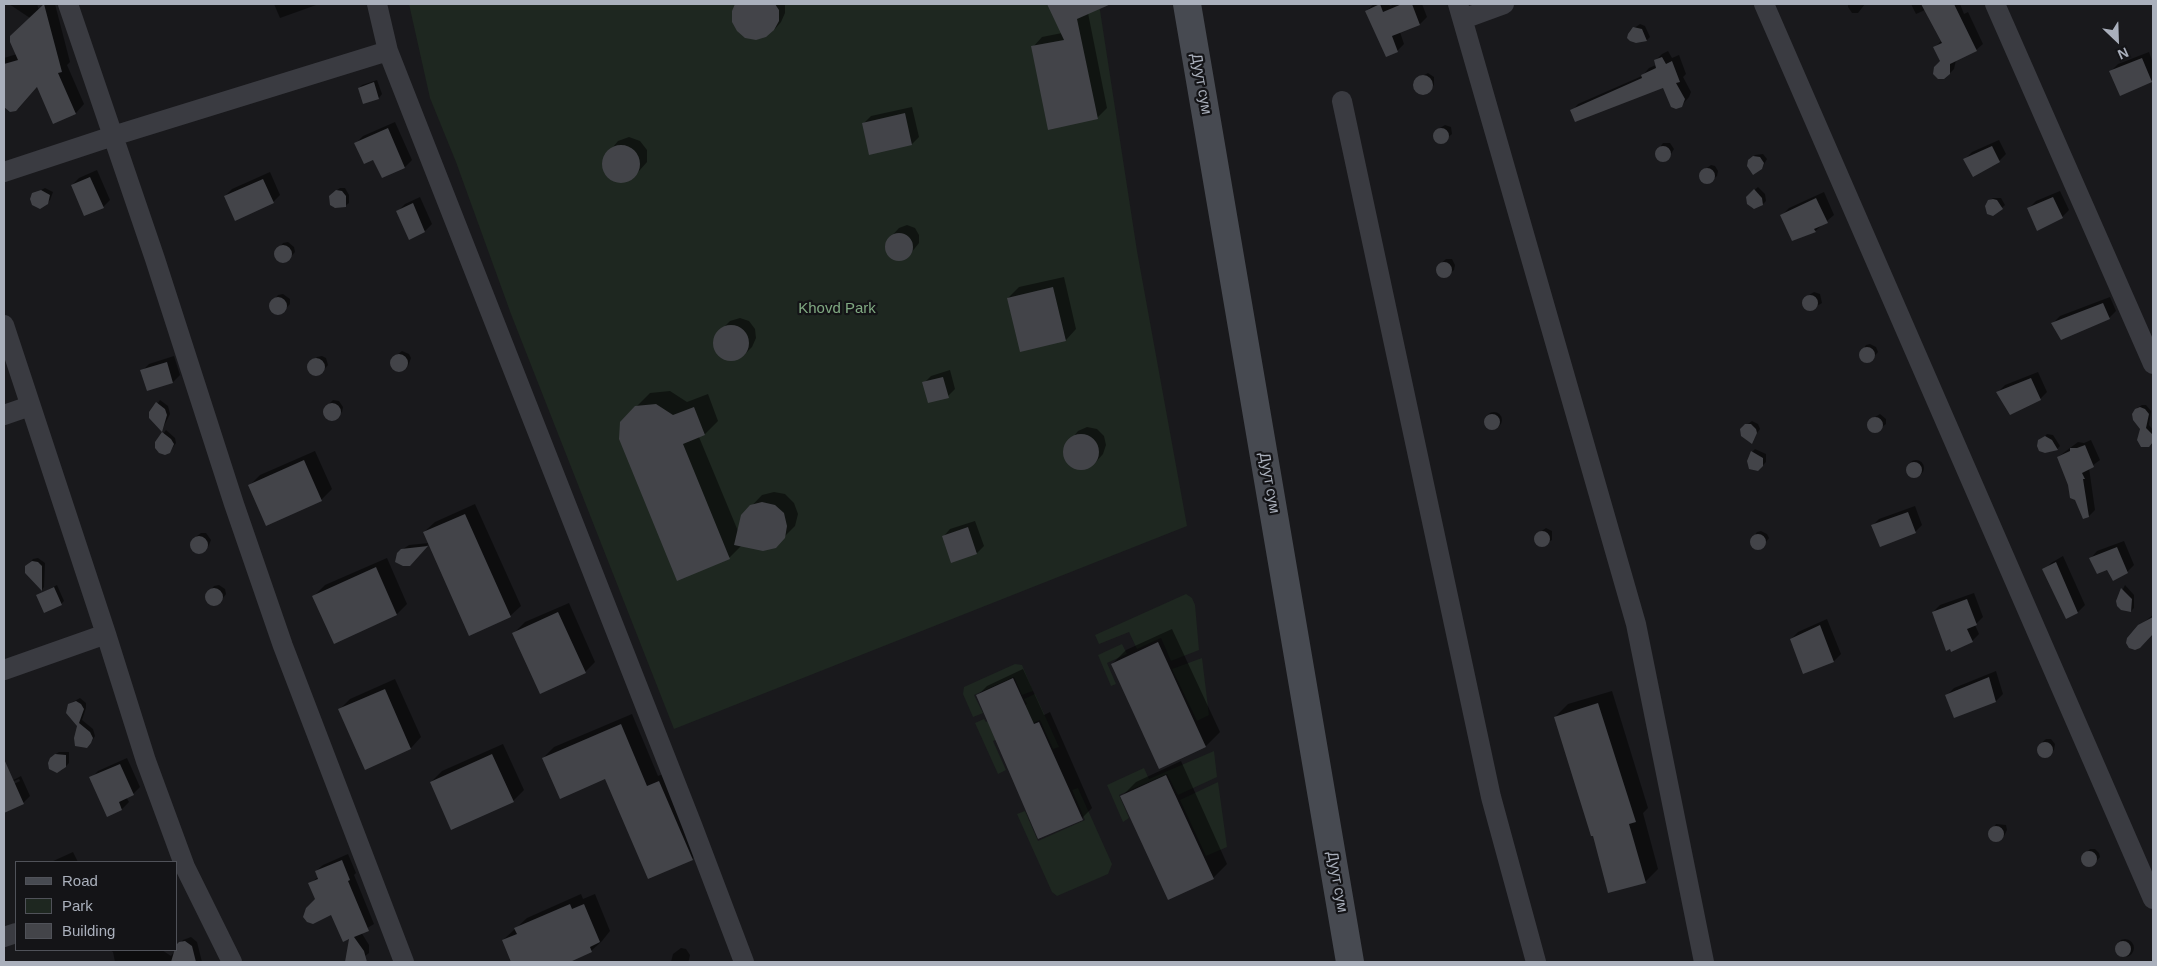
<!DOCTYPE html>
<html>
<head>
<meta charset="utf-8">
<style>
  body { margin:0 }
  #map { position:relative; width:2157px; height:966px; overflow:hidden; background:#19191c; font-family:Arial,sans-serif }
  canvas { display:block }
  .frame { position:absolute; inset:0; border:5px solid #aab0bc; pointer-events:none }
  .legend { position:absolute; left:15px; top:861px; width:162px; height:90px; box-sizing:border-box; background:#141417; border:1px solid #505259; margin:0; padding:6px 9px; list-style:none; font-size:15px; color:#aab0bc }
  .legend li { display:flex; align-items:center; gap:10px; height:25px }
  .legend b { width:25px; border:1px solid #505259 }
  .north { position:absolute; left:2092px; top:15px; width:50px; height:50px; -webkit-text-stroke:4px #141417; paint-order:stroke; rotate:156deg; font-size:14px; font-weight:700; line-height:20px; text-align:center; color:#aab0bc }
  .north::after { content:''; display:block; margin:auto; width:18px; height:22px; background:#aab0bc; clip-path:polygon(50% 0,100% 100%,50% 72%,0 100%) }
</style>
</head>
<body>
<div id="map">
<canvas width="2157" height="966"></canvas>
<div class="frame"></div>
<ul class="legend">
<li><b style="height:6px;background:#474a51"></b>Road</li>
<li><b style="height:14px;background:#1e2720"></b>Park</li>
<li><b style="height:14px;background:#434449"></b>Building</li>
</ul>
<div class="north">N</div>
</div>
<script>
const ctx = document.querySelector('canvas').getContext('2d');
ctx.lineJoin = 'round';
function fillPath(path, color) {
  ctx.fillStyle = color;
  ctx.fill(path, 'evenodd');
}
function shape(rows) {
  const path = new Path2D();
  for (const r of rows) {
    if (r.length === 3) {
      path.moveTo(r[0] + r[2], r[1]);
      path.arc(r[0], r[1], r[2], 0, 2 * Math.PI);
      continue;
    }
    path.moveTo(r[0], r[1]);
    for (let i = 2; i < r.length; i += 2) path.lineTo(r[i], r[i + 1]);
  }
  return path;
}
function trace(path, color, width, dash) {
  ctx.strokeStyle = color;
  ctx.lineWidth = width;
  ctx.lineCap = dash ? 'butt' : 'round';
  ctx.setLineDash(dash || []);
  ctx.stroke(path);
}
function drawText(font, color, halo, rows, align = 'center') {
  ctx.font = font + ' Arial,sans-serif';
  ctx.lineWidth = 4.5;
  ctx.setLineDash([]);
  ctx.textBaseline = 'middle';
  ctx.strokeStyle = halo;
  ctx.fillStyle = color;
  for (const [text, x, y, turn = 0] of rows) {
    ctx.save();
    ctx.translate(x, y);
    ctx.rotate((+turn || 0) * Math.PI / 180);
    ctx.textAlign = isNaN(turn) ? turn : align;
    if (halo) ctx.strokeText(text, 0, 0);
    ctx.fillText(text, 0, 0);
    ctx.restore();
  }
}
fillPath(shape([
  [409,4,1099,4,1137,251,1187,526,674,729,511,314,456,162,430,98],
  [1186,594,1192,598,1195,605,1199,650,1171,661,1161,638,1137,649,1129,632,1099,644,1095,635],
  [1122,644,1127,654,1107,663,1116,684,1111,686,1098,655],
  [1202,658,1209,715,1197,721,1172,669],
  [1015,664,1022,665,1033,691,1022,695,1014,677,974,695,983,713,973,717,963,694,964,687],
  [1035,694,1059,747,1053,749,1040,720,993,741,1006,770,998,774,975,723,984,719,986,722,1027,704,1024,699],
  [1214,751,1217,777,1178,795,1167,774,1119,795,1129,818,1123,822,1107,785,1144,768,1149,779],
  [1218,782,1227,847,1206,856,1180,800],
  [1078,788,1112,864,1108,874,1057,896,1052,892,1017,814,1025,811,1038,841,1085,820,1072,790]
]), '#1e2720');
fillPath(shape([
  [9,4,37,4,39,10,45,4,55,4,70,62,67,65,84,104,76,113,38,86,18,109,5,105,4,58,17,54,30,18],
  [274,4,319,4,280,18],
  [736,4,785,4,785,13,781,22,774,30,733,12],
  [1048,4,1099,4,1088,13,1107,108,1097,118,1033,47,1042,37,1062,33],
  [1374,4,1389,4,1390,6,1395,4,1422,4,1427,17,1420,24,1400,32,1404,44,1397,51,1366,11],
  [1848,4,1865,4,1858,13,1852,13,1848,7],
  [1911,4,1960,4,1964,14,1968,12,1983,44,1976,50,1956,60,1954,69,1947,76,1935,47,1942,40,1925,10,1916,14],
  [1640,24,1645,26,1650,37,1647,40,1636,42,1628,37,1630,31],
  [1668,51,1672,58,1679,55,1686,74,1683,77,1691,92,1689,97,1683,104,1664,87,1572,111,1578,104,1642,76,1649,68,1656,65,1655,61,1662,54],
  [2149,52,2153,63,2153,79,2151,81,2111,71,2118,64],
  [1428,73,1434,77,1434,85,1426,93,1420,93,1414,87,1417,79],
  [377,80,382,94,379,98,359,88,362,85],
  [912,107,919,137,912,144,864,123,871,116],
  [395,122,412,160,405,167,382,177,374,158,356,143,363,136],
  [1445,125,1451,127,1452,134,1441,143,1436,141,1434,137,1437,130],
  [629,137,640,141,647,150,647,162,632,179,621,182,610,178,603,169,604,158,618,141],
  [1999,140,2006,154,1999,161,1965,159,1972,152],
  [1663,143,1670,143,1674,149,1668,159,1659,160,1656,153],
  [1763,154,1767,159,1762,168,1751,159,1755,155],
  [1711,165,1715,166,1718,171,1717,176,1708,183,1702,181,1700,177,1701,172],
  [97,170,110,200,103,207,72,185,79,178],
  [270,172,280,195,273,202,225,196,232,189],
  [1758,187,1765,194,1766,201,1763,204,1747,197],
  [45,188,53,192,50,200,47,203,33,194],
  [340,188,345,188,349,195,349,203,345,206,333,193],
  [2060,191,2069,210,2062,217,2029,208,2036,201],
  [1824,192,1834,215,1815,231,1782,215,1789,208],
  [420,197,432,224,425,231,398,211,405,204],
  [1993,198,2001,198,2005,205,1995,214,1989,201],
  [907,225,915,228,919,235,919,243,907,258,899,260,891,257,886,251,886,242,899,228],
  [288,242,294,247,295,252,288,260,283,262,276,259,275,254,283,243],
  [1446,259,1452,259,1455,265,1454,270,1446,277,1440,276,1437,271,1438,266],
  [1064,277,1076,329,1066,340,1008,298,1019,287],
  [1814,292,1820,294,1822,303,1810,310,1806,308,1803,304,1806,297],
  [283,294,290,299,290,304,281,314,276,314,272,311,270,306,278,295],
  [2110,297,2116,311,2109,318,2053,323,2060,316],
  [740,318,749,321,755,329,756,338,752,347,744,355,735,360,726,359,718,354,714,345,716,335,730,321],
  [1870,344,1876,347,1878,352,1871,360,1864,361,1860,358,1860,354,1866,345],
  [402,351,409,354,411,358,408,366,399,371,393,368,391,363,393,358],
  [174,356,180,375,173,382,148,390,142,371,149,364],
  [322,356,326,358,328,365,319,375,314,375,309,369,309,364,317,357],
  [950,370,955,389,948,396,924,383,931,376],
  [2038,372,2047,392,2040,399,1998,392,2005,385],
  [670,391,687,402,708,394,718,421,705,434,699,437,738,531,742,516,762,495,774,492,785,494,794,503,798,514,795,526,775,546,742,545,730,557,678,579,636,407,650,393],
  [160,400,168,406,170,414,162,430,150,415],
  [333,400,339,401,343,407,342,412,332,420,327,418,324,414,324,409],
  [2142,405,2146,405,2151,411,2149,425,2153,430,2152,442,2142,429,2137,408],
  [1494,420,8],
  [1880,414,1886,419,1886,424,1875,432,1870,430,1870,420],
  [1752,421,1758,424,1760,429,1751,442,1745,426],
  [1087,427,1097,429,1104,436,1106,445,1103,454,1096,462,1088,468,1078,469,1069,465,1065,456,1065,447,1078,431],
  [166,430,175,438,176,443,170,451,157,442],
  [2047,434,2053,435,2060,446,2057,449,2038,443],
  [2091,440,2100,460,2089,468,2095,510,2089,516,2070,485,2058,457,2078,442,2084,443],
  [1755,449,1766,454,1766,462,1763,465,1752,452],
  [315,451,332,489,321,500,250,485,260,475],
  [1916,468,8],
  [475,504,521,606,510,616,424,532,435,522],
  [1915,506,1922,525,1915,532,1872,526,1879,519],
  [975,521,984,546,977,553,952,561,943,537,950,529],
  [1546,528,1552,531,1552,540,1542,546,1537,544,1535,540,1537,534],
  [1761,531,1767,534,1769,538,1763,546,1757,548,1752,546,1751,540,1757,532],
  [201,533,206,533,211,540,208,547,199,552,194,551,191,544,193,539],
  [2124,541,2134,565,2127,572,2107,569,2091,558,2097,551],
  [429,543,415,559,400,551,409,545],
  [2063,556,2085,605,2078,612,2066,618,2044,570,2051,563],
  [38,558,45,563,44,587,42,590,26,567,33,559],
  [387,558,407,604,397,614,314,596,325,585],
  [57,585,64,601,61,604,38,595],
  [219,585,225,589,226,594,220,602,212,604,208,601,206,596,214,586],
  [2125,585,2134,595,2134,608,2131,611,2117,601],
  [1974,593,1983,617,1975,625,1979,634,1972,641,1933,612,1940,605],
  [569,603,595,662,585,672,514,633,525,622],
  [2153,615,2153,631,2137,649,2139,626],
  [1827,619,1841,654,1834,661,1804,672,1791,639,1798,632],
  [1172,629,1220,732,1206,746,1112,664,1126,650],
  [1023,669,1044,715,1050,712,1092,808,1082,818,977,696,987,686],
  [1996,671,2003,694,1996,701,1947,695,1954,688],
  [395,679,421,737,411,748,365,768,339,710,350,699],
  [1612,691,1648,808,1643,813,1658,869,1645,882,1594,834,1555,717,1568,704],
  [80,698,86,703,86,708,82,720,93,729,95,736,90,744,78,725,71,703],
  [632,714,658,776,670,771,703,848,692,859,606,778,543,758,554,747],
  [2046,739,2051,739,2055,744,2054,750,2047,757,2039,755,2038,749,2039,745],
  [503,744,524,790,513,801,431,782,442,771],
  [59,752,69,752,69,763,62,770,57,772,54,755],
  [127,758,140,787,133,794,126,797,129,802,122,809,107,815,91,778,98,771],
  [1181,761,1227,864,1213,878,1122,796,1136,782],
  [21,776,30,796,23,803,4,812,4,789,20,781,19,779,4,785],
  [1996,824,2006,825,2007,830,2004,836,1996,841,1989,837],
  [2090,849,2095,849,2099,853,2100,857,2092,866,2086,866,2082,862,2083,856],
  [73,852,78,862,51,862],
  [348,854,356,873,354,875,374,924,361,932,369,945,369,953,357,962,351,962,349,960,350,937,332,913,317,900,310,884,319,876,316,871,323,865],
  [581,894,583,899,595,894,610,931,602,941,591,951,566,962,513,962,503,940,527,918],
  [191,937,197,942,202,962,115,962,113,952,110,950,162,950,171,956,183,940],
  [2125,948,9],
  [681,948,686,949,690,955,689,960,688,962,671,962,673,954]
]), '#0007');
fillPath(shape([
  [44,4,62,72,58,73,76,114,53,124,37,87,16,111,10,112,4,107,4,64,18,60,10,42,10,36],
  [735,4,775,4,779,10,779,21,774,30,766,37,756,40,745,38,737,31,732,22,732,11],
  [1047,4,1111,4,1077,19,1098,119,1048,130,1031,46,1064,40],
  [1380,4,1383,12,1402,4,1412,4,1420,25,1392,36,1398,52,1386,57,1365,11],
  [1921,4,1954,4,1977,51,1950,64,1950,74,1944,79,1938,79,1933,74,1934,67,1940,61,1933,47,1942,43],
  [1633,27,1642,29,1647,41,1636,43,1630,41,1627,38,1628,34],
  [1662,57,1666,64,1672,61,1680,82,1676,83,1685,99,1682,107,1676,109,1671,107,1663,88,1575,122,1570,110,1642,78,1641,75,1656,68,1654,60],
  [2142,58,2152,82,2120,96,2109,71],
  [1423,85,10],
  [374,82,379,99,363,104,358,88],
  [905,113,912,145,869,155,862,123],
  [1441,136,8],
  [388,128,405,168,382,178,373,160,364,164,354,143],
  [621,164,19],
  [1663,154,8],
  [1992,146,2000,162,1973,177,1963,159],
  [1753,156,1760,157,1764,163,1762,169,1753,175,1747,166,1748,160],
  [1707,176,8],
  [90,177,104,208,84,216,71,185],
  [263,179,274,203,235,221,224,196],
  [1754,189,1762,198,1763,205,1754,209,1747,204,1746,197],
  [41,190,50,195,48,204,40,209,32,205,30,199,32,193],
  [336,190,342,191,346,196,346,207,335,208,330,205,329,196],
  [2053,197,2063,218,2037,231,2027,208],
  [1816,198,1828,223,1814,229,1816,232,1792,241,1780,215],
  [1993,199,1997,200,2003,209,1993,216,1987,214,1985,206,1988,200],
  [413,203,425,232,409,240,396,211],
  [899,247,14],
  [283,254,9],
  [1444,270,8],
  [1053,287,1066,341,1020,352,1007,298],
  [1810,303,8],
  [278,306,9],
  [2103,303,2110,319,2061,340,2051,323],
  [731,343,18],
  [1867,355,8],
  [399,363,9],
  [316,367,9],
  [167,362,173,383,147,391,140,370],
  [943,377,949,398,928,403,922,382],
  [2031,378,2041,400,2010,415,1996,392],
  [156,402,165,409,167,415,162,432,149,418,149,412],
  [332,412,9],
  [656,404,673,415,694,407,705,435,683,444,730,559,677,581,619,439,620,422,635,406],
  [2140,407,2145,409,2149,414,2146,428,2153,435,2153,442,2149,447,2141,447,2137,440,2140,429,2133,420,2132,414,2135,409],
  [1492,422,8],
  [1875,425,8],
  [1745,424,1751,424,1756,429,1757,433,1752,444,1741,436,1740,429],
  [162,432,171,439,174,444,170,453,165,455,159,453,155,448,155,442],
  [1081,452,18],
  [2045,436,2052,440,2058,450,2045,453,2039,451,2037,446,2038,440],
  [2085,445,2094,467,2082,473,2085,479,2083,479,2089,517,2083,519,2075,500,2070,498,2068,485,2057,457,2070,451,2070,448,2077,448],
  [1751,451,1763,458,1763,466,1758,471,1749,469,1747,461],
  [304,460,322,501,266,526,248,485],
  [1914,470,8],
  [762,502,775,505,784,513,787,526,785,538,776,548,763,551,734,545,741,515,750,505],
  [1908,512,1916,533,1880,547,1871,525],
  [465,514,511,617,469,636,423,532],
  [968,527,977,554,951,563,942,536],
  [1542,539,8],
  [1758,542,8],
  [199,545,9],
  [428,546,410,566,403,566,395,562,397,553,401,549],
  [2117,547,2128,573,2113,581,2107,570,2097,574,2089,558],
  [32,561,38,562,42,566,42,591,25,573,25,566],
  [2056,562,2078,613,2066,619,2042,569],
  [376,567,397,615,334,644,312,596],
  [54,587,62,605,44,613,36,595],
  [214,597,9],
  [2121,588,2132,599,2131,612,2121,610,2117,606,2116,601],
  [1967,599,1977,625,1967,629,1973,642,1951,652,1950,649,1946,651,1932,612],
  [558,612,586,673,540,694,512,633],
  [2153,617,2153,634,2140,648,2135,650,2129,648,2126,643,2127,638,2138,625],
  [1820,625,1834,662,1803,674,1790,639],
  [1158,642,1206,747,1159,769,1111,664],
  [1989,677,1996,702,1954,718,1945,695],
  [1013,678,1034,724,1039,722,1083,820,1038,839,976,695],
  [385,689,411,749,365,770,338,709],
  [76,701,81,704,84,709,79,723,90,732,93,738,91,743,87,748,75,746,74,738,77,726,66,713,68,704],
  [1598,703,1636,822,1629,824,1646,883,1608,893,1593,836,1591,836,1554,717],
  [621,724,647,786,659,781,693,860,648,879,605,779,560,799,542,758],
  [2045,750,8],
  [55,754,66,755,66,767,57,773,49,769,48,763,50,758],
  [492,754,514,802,451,830,430,782],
  [4,759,24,804,4,813],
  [120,764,134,795,119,802,122,810,107,817,89,777],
  [1166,775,1214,879,1168,900,1120,796],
  [1996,834,8],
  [2089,859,8],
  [342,860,350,880,348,881,369,931,354,937,364,951,367,962,345,962,349,939,343,942,331,915,313,924,307,922,303,917,306,908,315,899,308,883,318,879,315,871],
  [570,904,572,909,584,904,600,942,590,947,592,952,570,962,511,962,502,940,517,934,514,928],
  [2123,949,8],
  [185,941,192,946,196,962,171,962,176,945,179,942]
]), '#434449');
trace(shape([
  [68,4,155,259,234,504,283,646,404,962],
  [377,4,388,51,692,825,744,962],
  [1458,4,1636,624,1704,962],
  [1764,4,2153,899],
  [1995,4,2153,364],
  [1463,19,1504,4],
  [1342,101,1491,797,1536,962],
  [4,172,113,136,388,51],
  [4,325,106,634,146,761,185,867,232,962],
  [4,415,30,406],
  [4,670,106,634],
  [4,937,16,933]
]), '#3a3b41', 20);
trace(shape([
  [1187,4,1350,962]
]), '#474a51', 28);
drawText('15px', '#aab0bc', '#141417', [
  ["Дуут сум",1201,84,80],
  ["Дуут сум",1269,483,80],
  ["Дуут сум",1337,882,80]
]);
drawText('15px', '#80a982', '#141417', [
  ["Khovd Park",837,309]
]);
</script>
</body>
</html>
